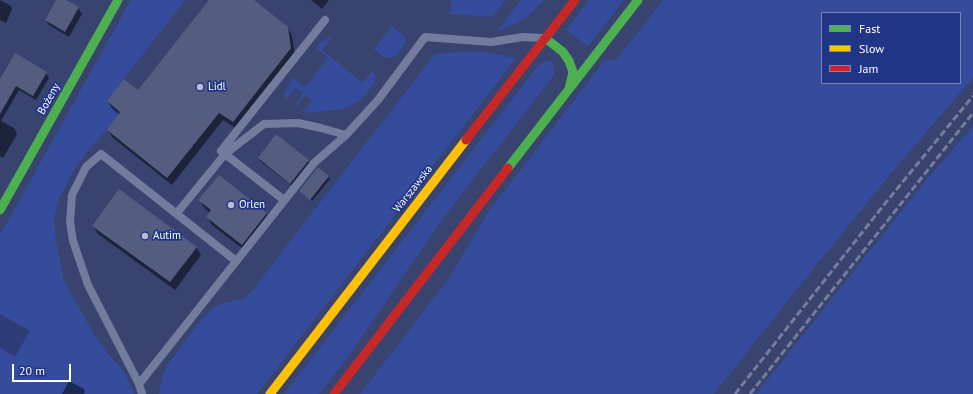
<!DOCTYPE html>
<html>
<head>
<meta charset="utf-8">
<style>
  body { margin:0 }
  #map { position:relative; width:973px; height:394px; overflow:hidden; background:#384370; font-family:"PT Sans",sans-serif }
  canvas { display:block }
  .legend { position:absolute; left:821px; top:12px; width:140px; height:72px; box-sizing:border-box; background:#213587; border:1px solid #7a86b7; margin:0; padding:5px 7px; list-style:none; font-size:12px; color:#fff }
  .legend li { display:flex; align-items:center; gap:8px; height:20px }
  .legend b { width:20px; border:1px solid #7a86b7 }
  .scale { position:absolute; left:12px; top:364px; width:59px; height:18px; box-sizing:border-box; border:2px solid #fff; border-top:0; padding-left:5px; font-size:12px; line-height:14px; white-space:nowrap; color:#fff; -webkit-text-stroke:3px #213587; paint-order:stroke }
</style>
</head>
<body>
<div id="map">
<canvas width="973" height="394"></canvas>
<ul class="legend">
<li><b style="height:5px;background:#4caf50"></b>Fast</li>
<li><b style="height:5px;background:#ffc107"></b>Slow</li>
<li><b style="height:5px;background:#c62828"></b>Jam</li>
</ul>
<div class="scale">20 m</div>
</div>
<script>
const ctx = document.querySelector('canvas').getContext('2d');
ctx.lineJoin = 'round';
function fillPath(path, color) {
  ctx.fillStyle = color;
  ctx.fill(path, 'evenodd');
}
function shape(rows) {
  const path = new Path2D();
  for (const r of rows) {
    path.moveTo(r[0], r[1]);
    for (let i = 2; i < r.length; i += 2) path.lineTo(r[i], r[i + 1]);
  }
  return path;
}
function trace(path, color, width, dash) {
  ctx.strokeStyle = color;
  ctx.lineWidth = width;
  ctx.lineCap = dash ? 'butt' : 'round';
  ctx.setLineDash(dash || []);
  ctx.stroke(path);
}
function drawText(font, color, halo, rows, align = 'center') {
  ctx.font = font + ' "PT Sans",sans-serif';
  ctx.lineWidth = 3.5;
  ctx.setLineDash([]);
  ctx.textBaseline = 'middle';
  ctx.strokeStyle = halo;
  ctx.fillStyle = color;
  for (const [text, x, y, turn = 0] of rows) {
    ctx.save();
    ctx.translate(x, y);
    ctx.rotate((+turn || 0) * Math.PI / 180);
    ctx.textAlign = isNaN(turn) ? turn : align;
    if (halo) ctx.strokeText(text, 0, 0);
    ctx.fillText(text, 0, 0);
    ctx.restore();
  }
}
fillPath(shape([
  [131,0,185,0,107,101,120,112,107,130,87,151,80,162,79,161,59,199,54,217,56,240,64,281,94,334,108,354,120,367,127,378,134,394,0,394,0,235],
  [452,0,505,0,492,17,449,14],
  [521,0,544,0,526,18,512,25,496,32],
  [589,0,624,0,588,46,566,30],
  [663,0,973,0,973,78,903,159,801,284,714,394,360,394,447,281,489,211,605,60,617,59],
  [822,13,960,13,960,83,822,83],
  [392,26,404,36,406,42,397,55,388,58,383,57,374,49],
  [329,38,331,39,322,50,363,83,372,71,375,75,375,82,361,100,350,106,342,109,305,113,304,111,312,101,305,95,297,106,295,105,303,93,296,88,288,98,284,96,284,94,293,78,305,87,328,58,316,48,322,41],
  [460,52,483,52,516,58,257,394,159,394,162,379,167,365,202,319,214,307,224,303,242,299,250,293,435,54],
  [544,61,549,61,552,62,554,66,554,73,552,78,447,213,408,269,349,356,319,394,284,394,537,67],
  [973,126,973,394,756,394,927,179]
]), '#354c9d');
fillPath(shape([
  [0,314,30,331,15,357,0,348]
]), '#2e3d78');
fillPath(shape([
  [0,0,11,6,12,9,6,23,0,20],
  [57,0,64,0,78,8,82,14,69,37,49,25,46,20],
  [210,0,253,0,288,28,292,36,295,56,237,129,223,120,172,185,113,138,108,130,120,115,112,109,108,101,138,91],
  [311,0,329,0,322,9],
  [46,73,49,78,36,100,19,90,1,121,14,128,17,134,3,158,0,156,0,78],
  [276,136,308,161,310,163,292,186,260,161,259,158],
  [328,176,330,179,312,201,302,193],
  [200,200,267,214,271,221,247,252,212,225,207,217,210,213,204,208],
  [93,226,196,247,201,255,175,290,98,234],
  [69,381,84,389,85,392,84,394,62,394]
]), '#0007');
fillPath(shape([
  [56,0,66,0,79,7,65,32,45,20],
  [209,0,254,0,288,27,291,48,233,122,219,113,167,178,107,130,120,112,107,101,124,79,138,90],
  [15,53,47,72,33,96,16,86,0,114,0,79],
  [276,134,309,160,290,184,258,158],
  [318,167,329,176,310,200,299,191],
  [219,175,267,213,242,245,206,217,211,210,198,200],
  [119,189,197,247,170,282,92,226]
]), '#545d80');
trace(shape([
  [284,200,225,154,264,124,298,123,321,128,346,135],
  [177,213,225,154,221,151,325,20],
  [139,384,314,163,346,135,378,100,425,37,491,42,523,37,543,38],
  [142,394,139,384,88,285,73,241,70,222,72,195,86,167,101,154,236,261]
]), '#747c9e', 8);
trace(shape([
  [545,38,563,52,569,61,573,72,569,89],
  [508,168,638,0],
  [0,210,118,0]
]), '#4caf50', 9);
trace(shape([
  [270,394,466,140]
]), '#ffc107', 9);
trace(shape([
  [466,140,575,0],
  [334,394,508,168]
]), '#c62828', 9);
trace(shape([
  [735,394,883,206,973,96],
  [750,394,973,113]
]), '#747d9c', 3, [7, 3]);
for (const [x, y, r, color] of [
  [200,87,4,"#b9bdcd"],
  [231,205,4,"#b9bdcd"],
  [145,236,4,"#b9bdcd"]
]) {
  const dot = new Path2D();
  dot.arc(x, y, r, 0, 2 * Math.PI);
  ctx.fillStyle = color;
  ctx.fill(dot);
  trace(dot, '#213587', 1.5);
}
drawText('11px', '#fff', '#213587', [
  ["Lidl",208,87],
  ["Orlen",239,205],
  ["Autim",153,236]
], 'left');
drawText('11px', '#fff', '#213587', [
  ["Bożeny",49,99,-61],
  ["Warszawska",413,189,-52]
]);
</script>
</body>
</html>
